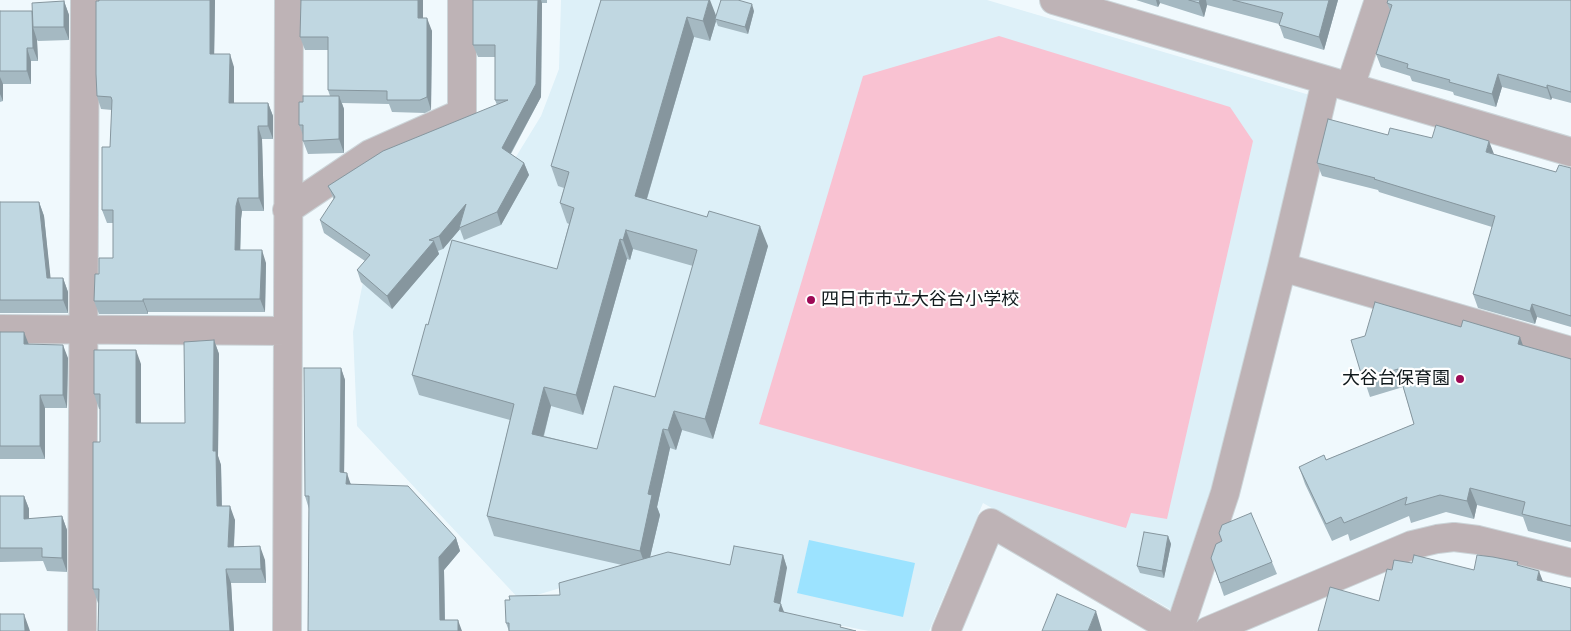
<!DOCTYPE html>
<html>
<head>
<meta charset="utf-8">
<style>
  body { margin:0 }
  canvas { display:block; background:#f0f9fd }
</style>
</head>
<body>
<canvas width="1571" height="631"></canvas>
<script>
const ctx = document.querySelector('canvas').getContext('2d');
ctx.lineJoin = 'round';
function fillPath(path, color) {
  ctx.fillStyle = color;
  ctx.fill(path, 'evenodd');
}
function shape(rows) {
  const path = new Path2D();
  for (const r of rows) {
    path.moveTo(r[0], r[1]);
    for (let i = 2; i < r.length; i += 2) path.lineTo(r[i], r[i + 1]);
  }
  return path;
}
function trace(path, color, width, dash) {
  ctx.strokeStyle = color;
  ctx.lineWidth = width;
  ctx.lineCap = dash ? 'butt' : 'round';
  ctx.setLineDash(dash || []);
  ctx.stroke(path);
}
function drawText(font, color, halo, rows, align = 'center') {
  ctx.font = font + ' Mulish,"Noto Sans JP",sans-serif';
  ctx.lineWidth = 4.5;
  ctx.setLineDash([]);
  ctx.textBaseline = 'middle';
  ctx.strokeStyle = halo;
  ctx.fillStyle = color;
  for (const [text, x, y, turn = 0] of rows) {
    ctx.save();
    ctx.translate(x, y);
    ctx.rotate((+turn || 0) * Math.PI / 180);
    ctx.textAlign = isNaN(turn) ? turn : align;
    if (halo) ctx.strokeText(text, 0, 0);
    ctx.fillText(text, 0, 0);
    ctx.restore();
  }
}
fillPath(shape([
  [561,0,987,0,1313,96,1216,489,1177,613,983,503,929,631,869,631,594,578,520,600,357,426,353,332,366,267,506,173,541,116,559,69]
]), '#ddf0f8');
fillPath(shape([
  [999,36,1230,107,1253,141,1167,519,1131,513,1126,528,759,424,863,76]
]), '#f9c2d2');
fillPath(shape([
  [809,540,915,563,903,617,797,593]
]), '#9ce3ff');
const minor = shape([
  [1054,0,1571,152],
  [1350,87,1379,0],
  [287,210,370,154,462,113,462,0],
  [1282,267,1571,351],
  [0,329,287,331],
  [82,631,85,0],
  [287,631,289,0],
  [946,631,991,523,1176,631],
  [1179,631,1225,493,1282,267,1326,81],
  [1208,631,1412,545,1437,539,1454,537,1478,540,1571,563]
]);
trace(minor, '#ccd5d9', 30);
trace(minor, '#beb3b6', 28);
fillPath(shape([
  [99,0,215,0,214,54,234,67,234,103,268,103,273,116,273,139,262,139,264,211,242,211,241,219,240,250,266,263,265,312,148,312,148,314,99,314,94,301,99,274,113,258,113,223,107,223,102,210,110,147,112,110,101,109,97,96],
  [473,0,547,0,547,3,542,3,541,97,511,154,524,163,529,175,501,225,464,240,460,229,443,249,438,251,439,254,392,309,361,282,357,270,365,261,324,233,320,220,334,200,328,186,497,105,495,100,495,57,478,57,473,45],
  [601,0,716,17,754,11,748,34,718,26,716,21,710,41,694,37,647,199,768,246,713,439,682,430,676,450,670,448,657,507,660,515,650,557,730,565,783,555,787,568,509,631,506,623,510,600,560,595,622,565,494,536,487,516,510,420,419,395,412,375,428,325,557,269,569,224,567,223,560,203,564,188,558,186,551,166],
  [633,249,693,266,655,397,597,449,544,436,551,406,583,415,627,259,630,260],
  [1136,0,1338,0,1324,50,1284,38,1279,24,1207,5,1204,17,1160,3,1158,7],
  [1571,0,1571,103,1552,98,1551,100,1502,87,1496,107,1454,95,1453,92,1412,81,1410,76,1381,67,1376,54,1390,10,1387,3],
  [64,1,69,15,69,40,38,41,37,40,38,61,31,61,31,84,3,84,3,101,0,102,0,11,32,11],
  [423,18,432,31,431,110,425,113,392,112,389,104,342,103,344,109,344,153,308,154,303,141,303,135,299,125,303,102,330,96,328,90,328,50,305,50,300,37],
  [1388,135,1494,154,1556,172,1571,168,1571,327,1537,317,1535,324,1478,308,1473,294,1492,227,1379,192,1378,190,1322,176,1317,163],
  [0,202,39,202,44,216,50,278,63,278,68,292,68,313,0,313],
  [0,332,29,344,68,358,67,408,45,408,45,459,0,459],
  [214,340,219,354,218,456,221,465,222,506,235,520,234,547,265,560,266,583,231,583,234,631,98,631,99,603,98,603,93,589,100,442,100,409,99,409,94,394,141,364,141,423,185,423],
  [1351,340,1523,345,1571,359,1571,542,1528,531,1523,517,1477,505,1474,519,1446,512,1411,523,1409,516,1350,541,1348,534,1332,541,1305,484,1299,467,1326,460,1414,424,1403,387,1370,397],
  [341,368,345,380,344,473,351,484,456,538,460,551,444,570,445,620,308,631,309,509,305,496],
  [0,496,24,496,29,509,29,519,62,516,67,530,67,572,47,571,43,561,0,562],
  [1168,536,1171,544,1164,578,1140,573,1137,566],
  [1222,541,1272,562,1277,574,1224,596,1211,558]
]), '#a5b9c2');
fillPath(shape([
  [210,0,215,0,214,66,210,54],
  [418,0,423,0,423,31,418,18],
  [538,0,541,0,542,3,541,97,507,160,502,148],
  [709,0,710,0,717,18,715,19,716,21,710,41,703,21],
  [1156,0,1159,0,1160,3,1158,7],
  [1200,0,1206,0,1207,5,1204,17,1199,3],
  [1329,0,1338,0,1324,50,1319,37],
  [64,1,69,15,69,40,64,27],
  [752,4,754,11,748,34,745,27],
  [32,11,33,27,37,40,38,61,33,48],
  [687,17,694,37,642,215,635,196],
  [427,18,432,31,431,110,427,97],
  [27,48,31,61,31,84,27,71],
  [230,54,234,67,234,116,229,103],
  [1498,74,1502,87,1496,107,1492,94],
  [0,77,3,84,3,101,0,94],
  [1547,85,1552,98,1551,100,1547,88],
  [339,96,344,109,344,153,339,139],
  [268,103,273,116,273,139,268,126],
  [258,126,262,139,264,211,259,198],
  [1489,141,1494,154,1486,152],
  [524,163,529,175,501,225,497,212],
  [238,198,242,211,241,219,240,263,235,250,236,206],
  [39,202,44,216,52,291,47,278],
  [466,204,459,228,460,229,443,249,439,236],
  [760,226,768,246,713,439,705,419],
  [626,230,633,249,630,260,623,240],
  [620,239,627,259,583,415,576,395],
  [434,241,439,254,392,309,387,296],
  [262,250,266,263,265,312,260,299],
  [63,278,68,292,68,313,63,300],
  [143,299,148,312,148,314,143,301],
  [1532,304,1537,317,1535,324,1530,311],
  [24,332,29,345,24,344],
  [1520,337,1526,354,1518,344],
  [214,340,219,354,218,456,221,465,222,520,217,506,213,451],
  [63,345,68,358,67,408,63,395],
  [136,350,141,364,141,437,136,423],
  [341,368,345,380,344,485,340,472],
  [544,387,551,406,539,453,532,434],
  [40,395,45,408,45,459,40,446],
  [674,411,682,430,676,450,668,430],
  [663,429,670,448,657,507,660,515,647,570,640,551,648,494],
  [347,473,351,485,346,484],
  [1470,488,1477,505,1474,519,1467,501],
  [24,496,29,509,29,533,24,519],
  [230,506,235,520,233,561,228,547],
  [62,516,67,530,67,572,62,558],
  [1168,536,1171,544,1164,578,1162,571],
  [456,538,460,551,444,570,445,631,440,620,439,557],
  [260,546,265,560,266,583,261,569],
  [783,555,787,568,780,606,781,604,786,617,784,624,774,602],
  [226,569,231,583,234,631,230,631],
  [1539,571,1544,584,1537,580],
  [1096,611,1102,631,1088,631],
  [24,614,29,628,30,631,25,631],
  [458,620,462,631,458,631]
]), '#86969e');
const building = shape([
  [99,0,210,0,210,54,230,54,229,103,268,103,268,126,258,126,259,198,238,198,236,206,235,250,262,250,260,299,143,299,143,301,94,301,95,274,99,274,99,258,113,258,113,210,102,210,102,147,110,147,112,100,111,97,97,96,96,74,96,1,99,1,99,0],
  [301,0,418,0,418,18,427,18,427,97,420,100,387,100,387,91,328,90,328,37,300,37,301,0],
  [473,0,538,0,536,84,502,148,524,163,497,212,459,228,466,204,439,236,429,240,434,241,387,296,357,270,370,255,320,220,335,197,328,186,383,151,508,100,495,100,495,45,473,45,473,0],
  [601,0,709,0,703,21,687,17,635,196,707,217,709,211,760,226,705,419,674,411,668,430,663,429,648,494,652,495,640,551,487,516,514,404,412,375,426,324,428,325,452,240,557,269,574,208,560,203,569,172,551,166,601,0],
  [626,230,697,250,655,397,614,386,597,449,532,434,544,387,576,395,620,239,623,240,626,230],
  [721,0,738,0,752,4,745,27,715,19,721,0],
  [1189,0,1200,0,1199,3,1189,0],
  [1233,0,1329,0,1319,37,1279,25,1283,13,1233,0],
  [1388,0,1571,0,1571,92,1547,85,1547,88,1498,74,1492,94,1449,82,1450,80,1407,68,1408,64,1376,54,1392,5,1387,3,1388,0],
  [64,1,64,27,33,27,32,3,64,1],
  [0,11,32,11,33,48,27,48,27,71,0,71,0,11],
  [303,96,339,96,339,139,303,141,303,125,299,125,299,102,303,102,303,96],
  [1328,119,1388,135,1390,128,1432,138,1436,125,1489,141,1486,152,1556,172,1559,165,1571,168,1571,316,1532,304,1530,311,1473,294,1495,216,1374,179,1375,178,1317,163,1328,119],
  [0,202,39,202,47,278,63,278,63,300,0,300,0,202],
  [1375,302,1461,327,1463,320,1520,337,1518,344,1571,359,1571,526,1522,514,1525,502,1470,488,1467,501,1440,495,1405,505,1407,497,1344,523,1341,517,1326,524,1299,467,1324,455,1326,460,1414,424,1398,369,1363,380,1351,340,1365,336,1375,302],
  [0,332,24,332,24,344,63,345,63,395,40,395,40,446,0,446,0,332],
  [214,340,213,451,216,451,217,506,230,506,228,547,260,546,261,569,226,569,230,631,98,631,99,589,93,589,93,442,100,442,100,394,94,394,94,350,136,350,136,423,185,423,184,342,214,340],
  [304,368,341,368,340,472,347,473,346,484,408,486,456,538,439,557,440,620,458,620,458,631,308,631,309,496,305,496,304,368],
  [0,496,24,496,24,519,62,516,62,558,42,557,42,548,0,548,0,496],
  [1251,513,1272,562,1220,583,1211,558,1216,544,1222,541,1219,533,1222,525,1251,513],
  [1144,532,1168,536,1162,571,1137,566,1144,532],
  [734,546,783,555,774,602,781,604,779,611,841,625,840,627,856,631,509,631,509,623,506,623,505,600,510,600,509,596,560,595,559,583,668,552,730,565,734,546],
  [1414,555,1474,570,1477,555,1493,557,1518,562,1517,565,1539,571,1537,580,1571,588,1571,631,1318,631,1330,587,1379,601,1387,569,1392,570,1394,560,1412,563,1414,555],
  [1057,594,1096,611,1088,631,1042,631,1057,594],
  [0,614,24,614,25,631,0,631,0,614]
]);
fillPath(building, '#c0d7e1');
trace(building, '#86969e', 1);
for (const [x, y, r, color] of [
  [811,300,5,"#9d0955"],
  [1460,379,5,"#9d0955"]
]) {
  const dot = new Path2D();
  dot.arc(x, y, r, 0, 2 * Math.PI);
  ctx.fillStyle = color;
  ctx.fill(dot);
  trace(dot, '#fff', 2);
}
drawText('18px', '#10191c', '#fff', [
  ["四日市市立大谷台小学校",821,300],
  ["大谷台保育園",1450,379,"right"]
], 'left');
</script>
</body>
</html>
